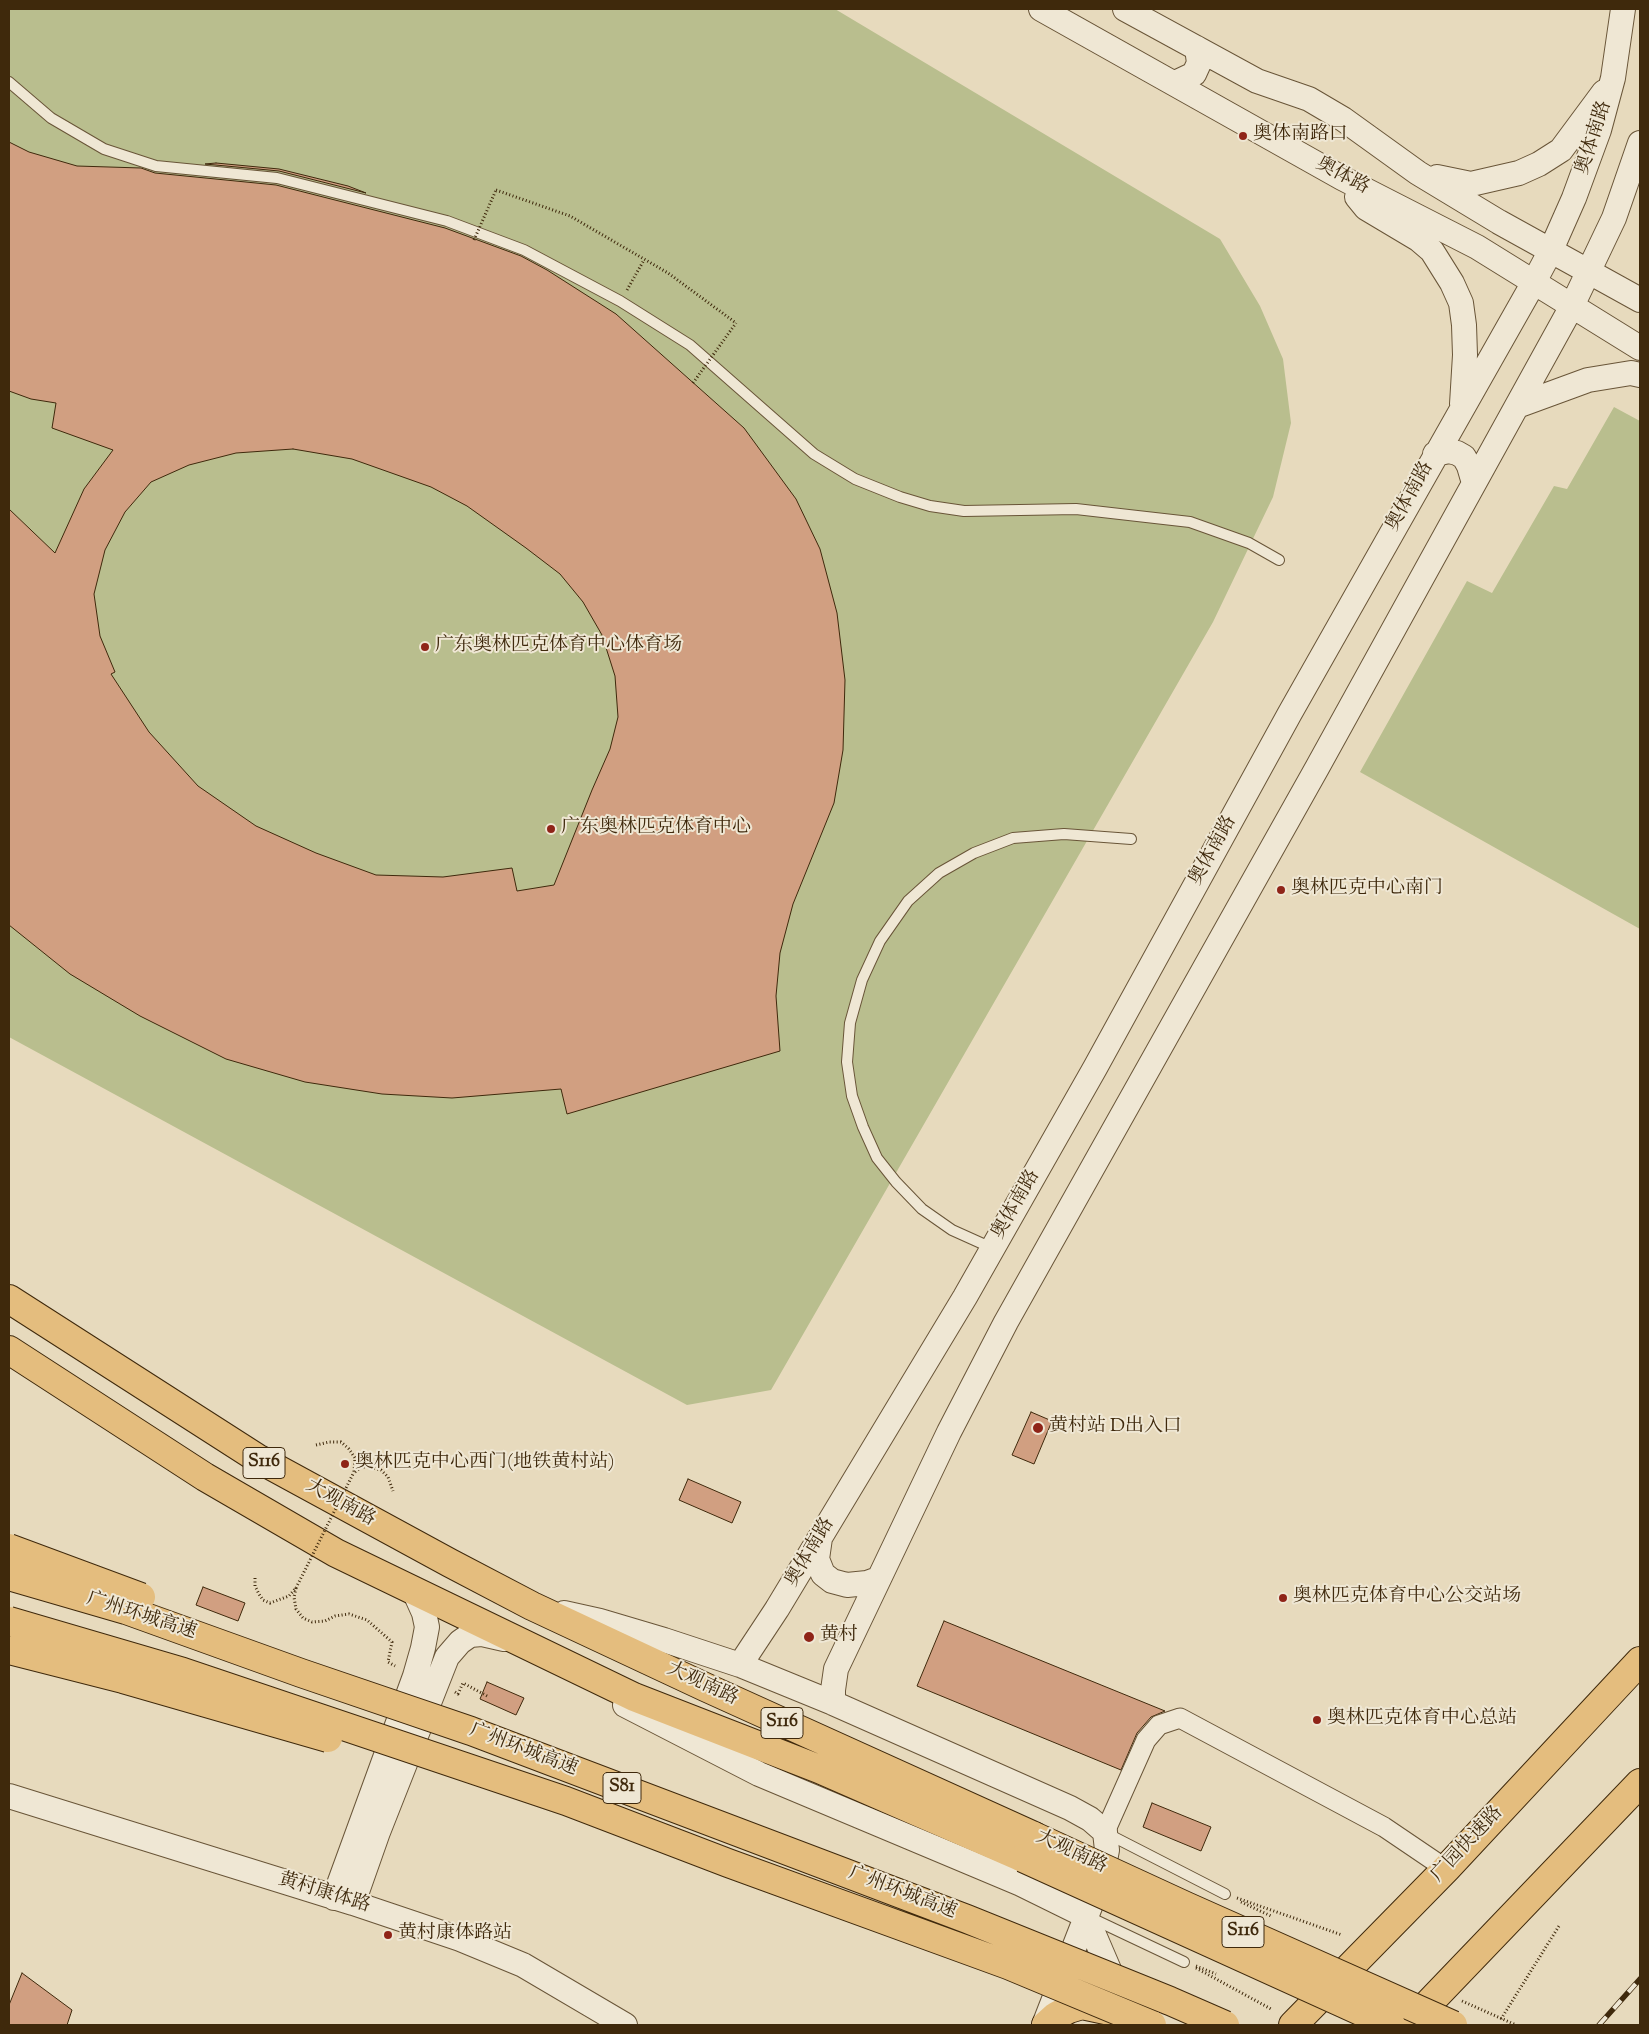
<!DOCTYPE html>
<html>
<head>
<meta charset="utf-8">
<style>
  body { margin:0 }
  #map { position:relative; width:1649px; height:2034px; overflow:hidden; background:#e7dabd; font-family:"Sorts Mill Goudy",serif }
  canvas { display:block }
  .frame { position:absolute; inset:0; border:10px solid #3f290c; pointer-events:none }
</style>
</head>
<body>
<div id="map">
<canvas width="1649" height="2034"></canvas>
<div class="frame"></div>
</div>
<script>
const ctx = document.querySelector('canvas').getContext('2d');
ctx.lineJoin = 'round';
function fillPath(path, color) {
  ctx.fillStyle = color;
  ctx.fill(path, 'evenodd');
}
function shape(rows) {
  const path = new Path2D();
  for (const r of rows) {
    path.moveTo(r[0], r[1]);
    for (let i = 2; i < r.length; i += 2) path.lineTo(r[i], r[i + 1]);
  }
  return path;
}
function trace(path, color, width, dash) {
  ctx.strokeStyle = color;
  ctx.lineWidth = width;
  ctx.lineCap = dash ? 'butt' : 'round';
  ctx.setLineDash(dash || []);
  ctx.stroke(path);
}
function drawText(font, color, halo, rows, align = 'center') {
  ctx.font = font + ' "Sorts Mill Goudy","Noto Serif SC",serif';
  ctx.lineWidth = 4;
  ctx.setLineDash([]);
  ctx.textBaseline = 'middle';
  ctx.strokeStyle = halo;
  ctx.fillStyle = color;
  for (const [text, x, y, turn = 0] of rows) {
    ctx.save();
    ctx.translate(x, y);
    ctx.rotate((+turn || 0) * Math.PI / 180);
    ctx.textAlign = isNaN(turn) ? turn : align;
    if (halo) ctx.strokeText(text, 0, 0);
    ctx.fillText(text, 0, 0);
    ctx.restore();
  }
}
fillPath(shape([
  [9,9,835,9,1220,239,1260,306,1283,359,1291,423,1273,497,1213,622,771,1390,687,1405,9,1037],
  [1614,407,1640,421,1640,929,1360,772,1467,581,1492,593,1554,486,1567,489]
]), '#b9be8e');
const building = shape([
  [9,142,29,152,77,166,141,168,155,173,276,185,445,228,521,256,547,270,616,314,744,428,796,499,820,549,837,613,845,680,843,750,834,803,793,904,780,953,776,996,780,1051,567,1114,561,1089,452,1098,382,1094,305,1082,226,1059,140,1016,70,974,9,925,9,509,55,553,84,489,113,450,52,428,56,403,31,399,9,391,9,142],
  [293,449,352,459,431,487,467,506,526,548,560,574,583,602,602,635,615,676,618,717,610,749,592,790,554,885,517,891,512,868,443,877,376,875,316,853,256,826,198,786,149,732,111,674,115,672,100,636,94,594,105,550,125,512,151,482,189,465,236,453,293,449],
  [216,163,279,169,348,186,366,193,279,171,205,164,216,163],
  [1031,1412,1052,1421,1034,1464,1012,1455,1031,1412],
  [688,1479,741,1502,732,1523,679,1500,688,1479],
  [203,1587,245,1603,238,1621,196,1605,203,1587],
  [944,1621,1165,1711,1151,1717,1137,1733,1121,1770,917,1686,944,1621],
  [487,1682,524,1698,516,1715,480,1699,487,1682],
  [1152,1803,1211,1827,1201,1851,1143,1827,1152,1803],
  [22,1973,72,2010,67,2025,9,2025,9,2005,22,1973]
]);
fillPath(building, '#d19f81');
trace(building, '#3f290c', 1);
const service = shape([
  [9,82,51,118,104,149,156,166,277,178,447,221,524,250,620,301,690,345,814,454,855,479,900,497,930,506,964,511,1076,509,1190,522,1249,543,1279,560],
  [992,1248,952,1230,922,1209,896,1182,877,1158,863,1127,852,1096,847,1062,850,1023,862,980,880,941,908,901,939,873,974,853,1013,838,1064,834,1131,839],
  [1106,1833,1225,1894],
  [1091,1918,1184,1962]
]);
const minor = shape([
  [1105,1832,1146,1740,1159,1725,1180,1718,1384,1827,1446,1869]
]);
const tertiary = shape([
  [1041,9,1342,178,1477,247,1640,348],
  [1125,9,1257,81,1309,99,1343,119,1418,173,1499,222,1640,300],
  [1175,83,1194,74,1199,63,1197,48],
  [1437,177,1471,184,1519,173,1539,164,1561,150,1604,92],
  [1357,197,1366,208,1418,239,1432,251,1452,283,1461,303,1464,325,1465,355,1462,404],
  [1517,406,1588,380,1631,373,1640,375],
  [1435,454,1449,451,1457,453,1464,457,1469,466,1474,483],
  [820,1538,817,1559,823,1574,832,1581,847,1585,867,1583,878,1579],
  [564,1613,600,1621,664,1640,740,1665,833,1703,1070,1808,1090,1819,1105,1832,1107,1850,1102,1876,1044,2025],
  [740,1665,777,1609,965,1297,1095,1068,1290,713,1534,282,1551,250,1574,198,1599,130,1613,78,1623,9],
  [833,1703,833,1690,836,1669,949,1432,1006,1322,1317,768,1572,306,1614,218,1640,143],
  [625,1705,759,1774,1021,1884,1086,1916,1131,2021],
  [9,1796,353,1903,460,1939,523,1965,625,2025],
  [334,1898,415,1676,423,1648,427,1627,424,1613,415,1593],
  [353,1903,378,1832,447,1657,460,1642,470,1635,482,1634,504,1639]
]);
const primary = shape([
  [9,1299,257,1458,450,1563,532,1606,705,1687,1034,1836],
  [9,1350,205,1477,336,1553,634,1697,819,1769,1023,1858]
]);
const trunk = shape([
  [1046,2025,1056,2016,1069,2009,1082,2005,1110,2011],
  [1293,2025,1446,1869,1640,1661],
  [1408,2025,1640,1783]
]);
trace(service, '#695538', 12);
trace(minor, '#695538', 21);
trace(tertiary, '#695538', 26);
trace(primary, '#3f290c', 30);
trace(trunk, '#3f290c', 30);
trace(shape([
  [496,190,570,216,668,273,736,323],
  [627,290,644,260],
  [316,1445,329,1442,341,1442,349,1449,355,1458,354,1472],
  [355,1472,361,1467,370,1467,381,1470,388,1477,393,1491],
  [255,1578,255,1586,259,1594,263,1600,270,1603,289,1596,295,1589],
  [296,1588,294,1597,296,1609,303,1618,312,1622,325,1621,335,1616,349,1614,367,1620,392,1642,388,1662,395,1666],
  [455,1692,458,1694,463,1683,489,1697],
  [1237,1898,1342,1935],
  [1241,1902,1271,1916],
  [1196,1966,1216,1974],
  [1196,1968,1271,2009],
  [1501,2019,1559,1926]
]), '#3f290c', 3, [1, 2.5]);
trace(service, '#efe7d4', 10);
trace(minor, '#efe7d4', 19);
trace(tertiary, '#efe7d4', 24);
trace(primary, '#e4bd7e', 28);
trace(trunk, '#e4bd7e', 28);
const rail = shape([
  [1599,2025,1640,1979]
]);
trace(rail, '#3f290c', 5.5);
trace(rail, '#efe7d4', 4, [11]);
const primaryBridge = shape([
  [1034,1836,1186,1906,1453,2025],
  [1023,1858,1391,2025]
]);
const motorwayBridge = shape([
  [9,1548,141,1597],
  [9,1576,126,1610,301,1673,471,1731,967,1919,1170,2001,1225,2025],
  [9,1621,183,1672,566,1801,728,1863,1008,1965,1152,2025],
  [9,1650,123,1679,328,1738]
]);
trace(primaryBridge, '#3f290c', 30, []);
trace(motorwayBridge, '#3f290c', 30, []);
trace(shape([
  [474,240,496,190],
  [693,383,736,323],
  [296,1588,354,1472],
  [1462,2001,1516,2025]
]), '#3f290c', 3, [1, 2.5]);
trace(primaryBridge, '#e4bd7e', 28);
trace(motorwayBridge, '#e4bd7e', 28);
for (const [x, y, r, color] of [
  [1243,136,5,"#8f2418"],
  [425,647,5,"#8f2418"],
  [551,829,5,"#8f2418"],
  [1281,890,5,"#8f2418"],
  [1038,1428,6,"#8f2418"],
  [345,1464,5,"#8f2418"],
  [1283,1598,5,"#8f2418"],
  [809,1637,6,"#8f2418"],
  [1317,1720,5,"#8f2418"],
  [388,1935,5,"#8f2418"]
]) {
  const dot = new Path2D();
  dot.arc(x, y, r, 0, 2 * Math.PI);
  ctx.fillStyle = color;
  ctx.fill(dot);
  trace(dot, '#efe7d4', 2);
}
for (const [x, y, w] of [
  [264,1463,42],
  [782,1723,42],
  [622,1788,38],
  [1243,1932,42]
]) {
  const box = new Path2D();
  box.roundRect(x - w / 2, y - 15.5, w, 31, 4);
  ctx.fillStyle = '#efe7d4';
  ctx.fill(box);
  trace(box, '#3f290c', 1);
}
drawText('bold 18px', '#3f290c', null, [
  ["S116",264,1463],
  ["S116",782,1723],
  ["S81",622,1788],
  ["S116",1243,1932]
]);
drawText('19px', '#3f290c', '#efe7d4', [
  ["奥体南路口",1253,136],
  ["广东奥林匹克体育中心体育场",435,647],
  ["广东奥林匹克体育中心",561,829],
  ["奥林匹克中心南门",1291,890],
  ["黄村站 D出入口",1049,1428],
  ["奥林匹克中心西门(地铁黄村站)",355,1464],
  ["奥林匹克体育中心公交站场",1293,1598],
  ["黄村",820,1637],
  ["奥林匹克体育中心总站",1327,1720],
  ["黄村康体路站",398,1935]
], 'left');
drawText('19px', '#3f290c', '#efe7d4', [
  ["奥体南路",1595,138,-72],
  ["奥体路",1342,177,28],
  ["奥体南路",1411,497,-61],
  ["奥体南路",1214,851,-61],
  ["奥体南路",1017,1205,-60],
  ["大观南路",340,1504,29],
  ["奥体南路",811,1553,-59],
  ["广州环城高速",141,1617,18],
  ["大观南路",702,1685,25],
  ["广州环城高速",523,1751,21],
  ["广园快速路",1468,1845,-47],
  ["大观南路",1071,1853,25],
  ["黄村康体路",324,1894,17],
  ["广州环城高速",902,1894,21]
]);
</script>
</body>
</html>
